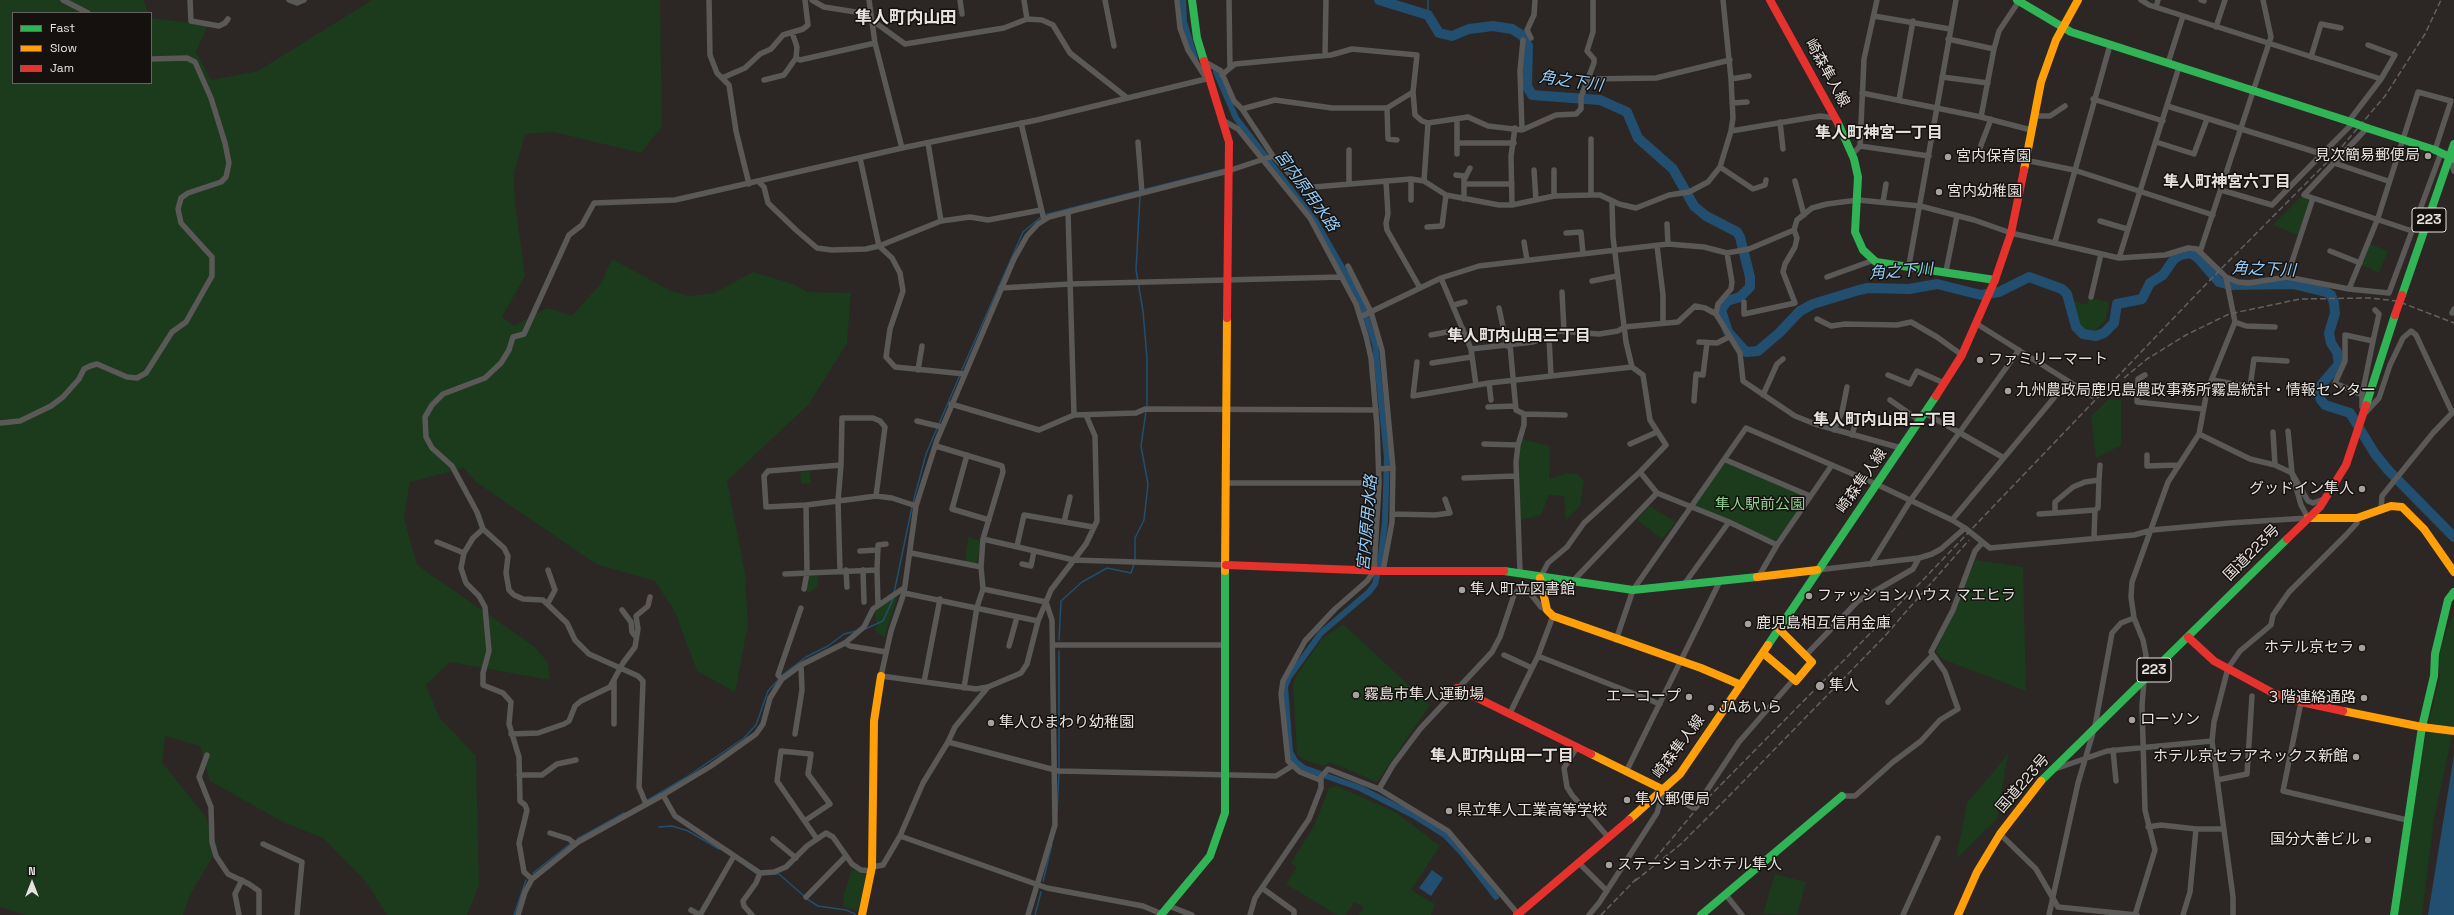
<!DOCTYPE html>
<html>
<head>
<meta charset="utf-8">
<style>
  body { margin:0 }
  #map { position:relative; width:2454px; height:915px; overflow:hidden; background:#2c2724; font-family:"Space Grotesk",sans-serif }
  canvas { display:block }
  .legend { position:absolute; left:12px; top:12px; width:140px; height:72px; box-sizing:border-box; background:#14110e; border:1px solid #686561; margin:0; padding:5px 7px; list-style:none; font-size:12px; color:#e7e2de }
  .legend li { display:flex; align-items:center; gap:8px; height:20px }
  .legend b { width:20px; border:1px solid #686561 }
  .north { position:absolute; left:12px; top:863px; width:40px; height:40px; -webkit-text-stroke:3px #14110e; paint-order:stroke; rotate:0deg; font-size:11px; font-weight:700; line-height:16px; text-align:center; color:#e7e2de }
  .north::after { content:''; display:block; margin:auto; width:14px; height:18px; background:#e7e2de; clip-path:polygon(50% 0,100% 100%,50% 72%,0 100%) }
</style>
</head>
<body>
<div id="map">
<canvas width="2454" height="915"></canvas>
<ul class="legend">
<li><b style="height:5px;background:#30b455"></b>Fast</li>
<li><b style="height:5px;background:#ff9f0a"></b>Slow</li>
<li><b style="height:5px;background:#e5322d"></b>Jam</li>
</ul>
<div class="north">N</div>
</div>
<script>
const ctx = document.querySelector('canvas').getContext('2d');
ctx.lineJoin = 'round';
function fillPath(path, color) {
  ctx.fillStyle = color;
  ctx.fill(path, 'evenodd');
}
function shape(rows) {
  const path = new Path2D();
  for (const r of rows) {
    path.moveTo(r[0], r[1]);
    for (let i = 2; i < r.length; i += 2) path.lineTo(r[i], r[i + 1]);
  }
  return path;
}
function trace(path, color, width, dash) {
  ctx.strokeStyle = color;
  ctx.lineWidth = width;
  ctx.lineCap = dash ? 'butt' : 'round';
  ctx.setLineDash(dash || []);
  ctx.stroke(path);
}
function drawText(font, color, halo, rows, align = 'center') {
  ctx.font = font + ' "Space Grotesk","Noto Sans JP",sans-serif';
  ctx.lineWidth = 3;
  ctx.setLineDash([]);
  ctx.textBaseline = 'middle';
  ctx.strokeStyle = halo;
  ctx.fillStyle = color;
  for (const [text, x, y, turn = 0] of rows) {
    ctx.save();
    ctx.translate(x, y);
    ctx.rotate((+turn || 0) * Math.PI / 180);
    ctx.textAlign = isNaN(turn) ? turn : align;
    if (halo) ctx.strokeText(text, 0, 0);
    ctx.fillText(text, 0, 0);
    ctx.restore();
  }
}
fillPath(shape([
  [0,0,143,0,149,13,13,13,13,83,151,83,151,18,208,25,196,52,211,80,258,71,372,0,660,0,662,126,641,153,554,132,525,134,514,174,515,204,525,276,502,317,514,326,547,308,572,316,601,283,612,259,671,291,688,296,714,293,753,272,793,284,807,292,851,293,847,343,809,404,727,481,745,573,748,625,735,692,697,671,675,612,655,581,596,564,476,482,464,468,410,482,404,518,417,565,535,647,548,663,550,680,450,662,426,685,439,717,476,756,479,885,467,915,387,915,366,882,323,838,283,822,210,781,200,746,165,736,162,762,205,816,218,848,190,895,183,915,26,915,0,907],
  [2301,197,2310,199,2298,235,2273,225],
  [2370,244,2388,251,2379,273,2362,265],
  [2089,298,2109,302,2106,320,2093,332,2085,331,2077,324,2072,308,2072,300,2087,305],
  [2108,400,2121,400,2121,445,2096,458,2091,416],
  [1522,439,1550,446,1549,479,1567,473,1577,474,1584,480,1580,506,1566,520,1564,496,1549,495,1541,515,1520,520,1517,463],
  [1726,462,1807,497,1776,541,1695,506],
  [810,471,811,483,801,484,800,472],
  [1649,506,1676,522,1662,539,1637,520],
  [968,537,981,541,976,565,965,562],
  [1976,560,2023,567,2026,691,1942,659,1936,651],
  [809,576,818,576,817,587,809,593,805,589],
  [898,594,884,638,875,630,877,625,874,612,882,603],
  [2454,611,2454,726,2434,819,2422,915,2397,915,2425,739,2440,676,2438,662,2442,644],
  [1343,624,1430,705,1377,782,1330,762,1324,766,1304,760,1297,754,1293,685,1296,676,1322,639],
  [2008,754,1997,819,1956,859,1967,803],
  [1337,786,1397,813,1440,846,1411,890,1435,904,1431,915,1359,915,1364,907,1354,902,1346,915,1337,915,1286,884,1297,867,1291,863,1314,826,1329,788],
  [852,869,867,873,858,911,843,906,844,894],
  [1775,874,1806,882,1797,915,1763,914]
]), '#1c3a1c');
fillPath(shape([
  [2454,755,2454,915,2428,915],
  [1432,870,1443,878,1431,896,1419,888]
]), '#224e6f');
trace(shape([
  [1428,15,1428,0],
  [1140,196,1136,270,1143,311,1147,358,1147,407],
  [1044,215,1225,169],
  [961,372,1023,232,1041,217],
  [913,503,926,454,960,375],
  [1135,560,1135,538,1144,520,1148,484,1141,446,1146,411],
  [894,593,912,507],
  [865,629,883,621,893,599],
  [1059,640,1061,601,1082,582,1107,568,1131,573,1134,564],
  [781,676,806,657,828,646,844,634,856,631],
  [1059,769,1059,651],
  [646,801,685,778,744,738,756,725,768,691,779,679],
  [1057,813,1059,772],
  [659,827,672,826,688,831,719,849],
  [577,839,624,813],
  [747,867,757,874],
  [533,873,571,843],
  [774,874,779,874,804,896],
  [1043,881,1052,844],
  [807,899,818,906,846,910,855,914],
  [514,915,526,880],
  [1035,915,1041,892]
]), '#224e6f', 1.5);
trace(shape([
  [1183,0,1184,22,1195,58],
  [1216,72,1236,118,1316,222,1360,299,1375,344,1387,457,1385,522,1380,563,1375,584,1369,592,1321,633,1289,677,1285,687,1290,752,1295,761,1304,768,1360,788,1413,815,1445,835,1462,853,1496,897]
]), '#224e6f', 6);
trace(shape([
  [1379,0,1428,15,1439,33,1452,36,1469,29,1493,26,1512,29,1523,36,1528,46,1527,86,1532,95,1600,100,1627,112,1638,138,1673,169,1694,206,1706,216,1737,232,1740,237,1750,277,1750,287,1740,297,1727,301,1721,310,1728,332,1746,352,1758,351,1779,333,1800,311,1813,304,1859,290,1868,288,1909,289,1937,284,1981,295,1999,292,2029,277,2062,289,2067,294,2076,327,2083,334,2096,336,2104,333,2114,323,2117,304,2142,299,2150,283,2163,275,2174,259,2180,255,2190,253,2197,257,2219,282,2230,285,2293,284,2326,292,2331,295,2334,303,2335,313,2329,333,2331,343,2337,352,2339,364,2322,384,2319,394,2321,400,2325,405,2350,413,2375,454,2388,470,2454,537]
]), '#224e6f', 10);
trace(shape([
  [63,0,88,13],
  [190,0,191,21,219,26,225,23,228,19],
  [289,0,297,3,304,0],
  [709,0,710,55,717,73,729,85,736,131,749,184],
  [812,0,824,7,862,13,905,44,1004,28,1027,19,1042,20,1053,25,1070,53,1126,97],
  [869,0,875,43,902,148],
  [960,0,962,14],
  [1024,0,1027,19],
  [1105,0,1114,46],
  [1177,0,1180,28,1188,50,1206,78],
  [2141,0,2149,5,2381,79,2349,121],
  [2201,0,2204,1],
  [2156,7,2158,0],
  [1874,16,1950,29],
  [2216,27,2225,0],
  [792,32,797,47,796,58,800,60,875,43],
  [1531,38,1527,30,1534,15,1535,0],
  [1948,39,1994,49,1981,117],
  [2368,45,2395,55,2381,79],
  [1994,49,1999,31,2019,1],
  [1325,55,1326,0],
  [2311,57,2321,24,2341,28],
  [1205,62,1221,71,1234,101,1242,109,1275,100,1332,108,1387,108,1388,139,1397,140],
  [2168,63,2183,16],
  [1230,68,1235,64,1331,55,1352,49,1417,55,1413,92,1415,115,1422,121,1428,123,1468,117,1488,126,1522,130,1556,115,1576,114,1581,109,1581,97,1594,63,1594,59,1587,51,1593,32,1593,0],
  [1222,75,1230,68,1229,0],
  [1942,77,1988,83],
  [722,78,745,68,760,54,771,49,783,35,803,29,808,25,805,0],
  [1587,79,1656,78,1730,60],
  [1731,79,1749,76],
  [764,80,784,75,796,58],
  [1862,93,1981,117,2031,130],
  [2093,99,2163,121],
  [1899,100,1913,21],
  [1732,103,1747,102],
  [2167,106,2322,154,2272,205,2221,190],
  [1387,108,1413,92],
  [1242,109,1273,156],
  [2034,116,2050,116,2065,106],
  [1457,119,1457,154],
  [1224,121,1238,129,1310,218,1356,304,1366,336,1371,358,1377,426,1379,483,1374,571,1367,581,1335,609,1305,641,1283,681,1281,694,1288,761,1300,772,1320,780],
  [1780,122,1783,149],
  [1021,123,1044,220],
  [1522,130,1520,71,1523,40],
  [1731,131,1820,116,1836,118],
  [1591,139,1591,195],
  [1138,142,1142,193],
  [2156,142,2194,154,2207,119],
  [928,143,941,221],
  [1457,143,1514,143],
  [1860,146,1864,59,1877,0],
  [1349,150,1349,184],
  [1978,153,1991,119],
  [2322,154,2353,123],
  [1852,155,1860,146,1929,156],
  [860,158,879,246,892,258,900,273,903,291,890,329,886,357,895,367,965,374],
  [2025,160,2074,170,2213,215],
  [2450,160,2454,171],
  [2334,163,2367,128],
  [1720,167,1753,189,1765,185,1766,180],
  [1534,170,1536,200],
  [1554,170,1554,196],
  [1456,175,1464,176,1464,199],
  [1411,179,1411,200],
  [1464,180,1470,168],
  [1386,181,1388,214,1386,223,1387,230,1420,288],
  [1424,181,1428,123],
  [1795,181,1804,215],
  [2388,181,2334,163,2304,195,2412,231],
  [759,182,764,187,768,203,796,230,817,248,832,250,866,249,879,246,941,221,970,217,988,220,1041,210],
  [1464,184,1512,184],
  [1612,202,1613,237,1626,342,1632,367,1643,375,1650,420,1666,445,1640,472,1657,493,1729,522,1777,545],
  [1883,202,1886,184],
  [1512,205,1511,156,1515,128],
  [1068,212,1074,415],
  [2100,221,2127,229],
  [1667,224,1668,244],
  [1427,227,1442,226,1446,195],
  [1566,233,1581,232,1583,254],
  [1524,242,1527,260],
  [2055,242,2110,45],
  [1657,246,1663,295,1663,323],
  [2330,251,2360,263],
  [2200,252,2271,37,2263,0],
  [1727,253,1732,282,1731,289,1718,304,1716,314,1740,353,1743,381,1795,416,1815,424,1901,448],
  [2119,258,2179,67],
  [1909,265,1956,0],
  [1348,266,1371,312,1382,350,1393,468],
  [1946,271,1957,216],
  [1827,277,1874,260],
  [2287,277,2313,198],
  [1441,278,1471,349,1476,385],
  [1592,281,1617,276],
  [1001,288,1070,284,1342,277],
  [2349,289,2378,218,2418,92,2451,101,2435,150],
  [1562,292,1564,331],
  [2091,297,2101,254],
  [1744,302,1744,314,1795,303,1783,272,1785,264,1795,247,1797,238,1794,230,1797,220,1812,208,1827,204,1858,200,1920,206,1974,220,2011,233,2119,258,2165,255,2188,248,2197,249,2226,277,2238,282,2249,283,2287,277,2349,289,2389,293,2441,153],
  [1454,305,1465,302],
  [1499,308,1507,346],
  [2452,313,2454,309],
  [1360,317,1441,278,1479,266,1668,244,1704,247,1727,253,1749,249,1794,230],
  [1817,319,1831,326,1845,324,1897,325,1911,322,1937,337,1962,355],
  [2235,322,2246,326,2275,327],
  [1977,324,2092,396],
  [1431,335,1463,329],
  [1549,337,1551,376],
  [2373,341,2379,314,2375,310],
  [1699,342,1717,343,1729,337],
  [1510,345,1516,410,1524,414,1524,425,1518,445,1516,462,1520,572],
  [1471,349,1533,342,1549,337,1558,331,1599,334,1618,331,1624,327,1678,322,1695,306,1705,308,1716,314],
  [1417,362,1413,396,1489,383,1632,367],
  [1432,363,1471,357],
  [918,370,922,346],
  [1888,375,1910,384,1917,371,1944,383],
  [2145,375,2138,379,2137,402,2203,409],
  [2213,380,2250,387,2254,359,2287,361],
  [1489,383,1491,400],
  [1763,395,1777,364,1783,359],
  [2362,395,2335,383,2345,361,2345,335,2373,341,2362,395,2362,407],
  [1890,400,1920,421],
  [1694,401,1696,374,1703,375,1707,343],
  [951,404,1039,430,1074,415,1136,413,1145,409,1376,410],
  [1488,407,1515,406],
  [1925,413,2004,458],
  [2365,413,2379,398,2390,365,2403,338,2411,331,2416,335,2452,412],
  [1524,414,1565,415],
  [1086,415,1095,436,1097,521,1086,544,1051,590,1038,621,1027,664,1021,673,988,687,976,689,881,676,891,631,904,593,916,506,937,440,1014,259,1027,236,1038,224,1049,217,1068,212,1228,171,1273,156,1302,188,1411,179,1424,181,1446,195,1499,205,1512,205,1554,196,1591,195,1600,195,1619,204,1636,208,1669,195,1689,192,1708,182,1720,167,1731,131,1733,118,1731,79,1723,0],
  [917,421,942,427],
  [0,423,20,421,51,406,63,397,79,379,84,369,90,366,97,364,127,377,137,378,146,373,172,332,186,322,212,276,212,257,181,223,178,209,181,198,188,193,221,182,226,177,229,163,225,143,211,98,195,62,187,58,151,59],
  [1834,430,1842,412,1847,387],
  [2288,431,2292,473,2308,501,2313,503,2324,499],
  [2273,432,2275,465],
  [1852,435,1857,418],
  [1484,444,1518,445],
  [1630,444,1657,432],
  [936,446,1002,466,1003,472,983,539,981,567,983,589,977,607,964,688],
  [967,455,952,509,989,520],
  [2147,455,2147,466,2179,465],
  [1726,460,1810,496],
  [841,465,842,418,873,418,880,421,885,427,876,496],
  [1379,469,1393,468,1392,522,1383,571],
  [1464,478,1515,476],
  [2099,480,2100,465],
  [1226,483,1379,483],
  [2381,509,2382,496,2433,433,2454,411],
  [1392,514,1435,515,1450,513,1445,499],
  [2039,514,2055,513],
  [1952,520,2068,381],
  [1064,522,1070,497],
  [483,529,473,538,464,553,461,568,466,583,479,596,485,607,489,651,483,673,483,685,503,693,511,702,509,724,519,757,520,801,525,805,527,810,519,843,524,872,532,879],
  [2094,537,2095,510,2098,508,2099,480,2085,482,2073,487,2055,502,2055,513,2095,510],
  [983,539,1074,560,1226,565],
  [437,542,464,553],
  [1017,546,1024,515,1093,527],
  [860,551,878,550],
  [911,553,981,567],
  [1022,564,1031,566,1034,551],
  [1871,564,1910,501,2019,350],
  [840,570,838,501,841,465,768,471,764,476,766,507,806,505,854,499,876,496,892,498,916,506],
  [846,570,847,587],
  [863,570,864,602],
  [877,570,878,545,886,544],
  [1817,570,1919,558,1932,554,1941,549,1965,528],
  [785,574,877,570,878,605],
  [1759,576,1777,545,1832,465],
  [1540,578,1548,563,1567,547,1584,523,1640,472],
  [1572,582,1657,493],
  [1685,583,1729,522],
  [804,589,807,573,806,505],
  [983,589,1046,602,1052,620,1055,825,1028,915],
  [904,593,1038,621],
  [548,603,555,590,548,570],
  [622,610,631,622,632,632,636,637],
  [1616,640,1633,590,1746,428,1876,484,1952,520,1965,528,1990,548,2134,535,2152,530,2230,523,2308,518,2301,505,2292,473,2275,465,2250,459,2199,434],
  [845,643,850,646,886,652],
  [1054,645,1224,645],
  [1009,646,1017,617],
  [1504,655,1532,668],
  [1538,656,1660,704],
  [1805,656,1858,601,1913,569,1919,558],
  [782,679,778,675,801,608],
  [614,680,614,724],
  [924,682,940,599],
  [988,687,955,727,948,742,1059,771,1276,776,1292,766],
  [1888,702,1932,656],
  [2301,702,2283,791,2407,820],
  [1510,713,1538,656,1553,616],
  [511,734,538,733,564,724,569,721,575,706,581,701,610,687,623,663,635,647,638,629,636,616,648,606,650,597],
  [795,734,802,690,801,665],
  [1577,747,1564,768,1567,787,1572,795,1608,837],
  [2113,750,2116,781],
  [207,755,199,777,211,807,212,842,216,856,228,874,249,884,259,891,259,915],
  [2055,769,2107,751,2212,741],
  [1626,772,1720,581],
  [519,775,542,775,557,764,576,760],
  [2217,780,2247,774,2252,696],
  [1379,789,1393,765,1420,729,1492,652,1500,637,1514,595,1519,589,1527,589,1541,607,1547,610],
  [663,795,675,816,760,873,774,872,786,867,807,846,826,833,833,837,852,864,861,870,871,871],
  [1842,796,1855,796,1893,762,1921,741,1940,720,1958,709,1945,672,1931,652,1953,610,1975,551,1982,543],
  [646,804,639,787,643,681,638,676,589,654,575,640,567,623,543,600,523,599,514,595,509,590,506,573,508,556,504,548,483,529,477,512,452,466,432,448,426,437,425,417,432,405,443,394,485,378,501,363,509,350,513,337,524,334,569,235,582,225,594,203,675,200,902,148,1037,120,1210,78],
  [806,820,830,804,808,774,811,754,781,751,777,781,817,839],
  [2148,827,2161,825,2196,829,2224,829],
  [550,833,569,839,575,844],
  [2000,834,2036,869,2058,907,2137,915],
  [900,836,923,783,948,742],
  [773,839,796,858],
  [263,844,302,862,297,915],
  [1578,862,1607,891],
  [872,867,883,865,900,836,1047,888,1143,906,1162,914],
  [1262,888,1294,911,1294,915],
  [1726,895,1742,915],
  [806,897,846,856],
  [1169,906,1192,915],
  [691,910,700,915],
  [239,915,235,894,242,880],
  [518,915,525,892,532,879,578,842,663,795,711,766,756,734,763,724,770,698,782,679,801,665,845,643,864,627,873,609,904,588],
  [700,915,734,856],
  [752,915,744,906,743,901,756,883,760,873],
  [1250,915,1255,898,1309,819,1321,788,1321,777,1328,769,1379,789,1448,831,1518,914],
  [1589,915,1599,903,1657,813,1664,790,1693,808,1696,807,1739,742,1794,679],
  [1903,915,1938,838],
  [2049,915,2078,783,2095,726,2112,633,2121,623,2134,618],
  [2135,915,2155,850,2145,810,2142,706,2146,655,2143,640,2134,618,2131,597,2132,582,2168,482,2199,434,2207,391,2235,322,2226,277],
  [2183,915,2190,892,2196,829],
  [2233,915,2233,897,2212,741,2214,722,2228,668,2240,651,2271,625,2273,615,2289,592,2346,535,2357,523,2357,518]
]), '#5b5858', 5.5);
trace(shape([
  [1192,0,1197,38,1204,61],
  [2017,0,2071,32,2351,122],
  [1838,123,1854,159,1858,177,1855,232,1863,250,1876,262,1995,280],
  [2367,128,2435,150,2454,159],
  [2402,295,2454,144],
  [2366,405,2395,315],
  [1504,571,1633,590,1757,577],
  [1768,645,1936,396],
  [2041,781,2287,539],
  [1161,915,1210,856,1225,813,1225,571],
  [1701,915,1842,796],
  [2394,915,2422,727,2434,676,2435,654,2448,600,2454,592]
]), '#30b455', 8);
trace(shape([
  [2024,170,2041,82,2056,40,2078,0],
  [2308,518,2357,518,2391,506,2402,507,2424,529,2454,572],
  [1225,571,1227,318],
  [1757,577,1817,570],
  [1540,578,1547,610,1553,616,1701,668,1741,685],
  [1763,653,1796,681,1812,662,1779,629],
  [2343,711,2422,727,2454,731],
  [1591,754,1664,790],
  [1629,820,1680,774,1768,645],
  [862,915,872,867,874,721,881,676],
  [1958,915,1977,872,2000,834,2041,781]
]), '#ff9f0a', 8);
trace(shape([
  [1770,0,1838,123],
  [1204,61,1229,142,1227,318],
  [1936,396,1962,355,1995,280,2011,233,2024,170],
  [2287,539,2320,507,2346,465,2366,405],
  [1226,565,1383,571,1504,571],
  [2188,637,2214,661,2273,693,2301,702,2343,711],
  [1457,688,1591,754],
  [1517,915,1629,820]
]), '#e5322d', 8);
trace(shape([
  [2124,378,2147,359,2186,335,2229,314,2300,299,2370,298,2397,301,2454,323],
  [1649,866,1694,812,1921,582,2212,278,2339,150,2385,96,2425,34,2441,0],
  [1635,881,1681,844,1732,793,1883,638,1969,540],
  [1601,915,1638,877]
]), '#636160', 1.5, [6, 3]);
trace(shape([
  [2351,122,2367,128]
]), '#30b455', 8);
trace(shape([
  [2395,315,2402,295]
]), '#e5322d', 8);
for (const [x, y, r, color] of [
  [2428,156,4,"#a6a19d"],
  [1948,157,4,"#a6a19d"],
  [1939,192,4,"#a6a19d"],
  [1980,360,4,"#a6a19d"],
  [2008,391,4,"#a6a19d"],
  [2362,489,4,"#a6a19d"],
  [1462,590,4,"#a6a19d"],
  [1809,596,4,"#a6a19d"],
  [1748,624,4,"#a6a19d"],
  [2362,648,4,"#a6a19d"],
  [1820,686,5,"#a6a19d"],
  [1356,695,4,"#a6a19d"],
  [1689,697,4,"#a6a19d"],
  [2364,698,4,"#a6a19d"],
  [1711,708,4,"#a6a19d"],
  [2132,720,4,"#a6a19d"],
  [991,723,4,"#a6a19d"],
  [2356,757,4,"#a6a19d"],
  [1627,800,4,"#a6a19d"],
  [1449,811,4,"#a6a19d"],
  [2368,840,4,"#a6a19d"],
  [1609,865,4,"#a6a19d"]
]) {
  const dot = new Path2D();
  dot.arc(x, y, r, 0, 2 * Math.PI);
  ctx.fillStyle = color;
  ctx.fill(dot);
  trace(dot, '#14110e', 1.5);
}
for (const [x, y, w] of [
  [2429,220,34],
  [2154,670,34]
]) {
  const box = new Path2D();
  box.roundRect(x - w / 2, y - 12, w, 24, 3);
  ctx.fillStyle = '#14110e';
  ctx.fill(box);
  trace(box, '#e7e2de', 1);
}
drawText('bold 14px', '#e7e2de', null, [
  ["223",2429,220],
  ["223",2154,670]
]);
drawText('15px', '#e7e2de', '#14110e', [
  ["崎森隼人線",1827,73,61],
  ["崎森隼人線",1862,481,-55],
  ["国道223号",2252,553,-45],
  ["崎森隼人線",1679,747,-53],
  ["国道223号",2023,784,-49]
]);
drawText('15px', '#e7e2de', '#14110e', [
  ["見次簡易郵便局",2420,156,"right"],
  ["宮内保育園",1956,157],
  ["宮内幼稚園",1947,192],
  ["ファミリーマート",1988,360],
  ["九州農政局鹿児島農政事務所霧島統計・情報センター",2016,391],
  ["グッドイン隼人",2354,489,"right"],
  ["隼人町立図書館",1470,590],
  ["ファッションハウス マエヒラ",1817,596],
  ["鹿児島相互信用金庫",1756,624],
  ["ホテル京セラ",2354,648,"right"],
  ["隼人",1829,686],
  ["霧島市隼人運動場",1364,695],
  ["エーコープ",1681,697,"right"],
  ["３階連絡通路",2356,698,"right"],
  ["JAあいら",1719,708],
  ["ローソン",2140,720],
  ["隼人ひまわり幼稚園",999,723],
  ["ホテル京セラアネックス新館",2348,757,"right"],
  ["隼人郵便局",1635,800],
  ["県立隼人工業高等学校",1457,811],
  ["国分大善ビル",2360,840,"right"],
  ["ステーションホテル隼人",1617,865]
], 'left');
drawText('15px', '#90d192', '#14110e', [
  ["隼人駅前公園",1760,505]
]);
drawText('italic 16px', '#95cefc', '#14110e', [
  ["角之下川",1571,82,8],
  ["宮内原用水路",1306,191,54],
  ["角之下川",2264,270,2],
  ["角之下川",1901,272,-4],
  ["宮内原用水路",1368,523,-85]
]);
drawText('bold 16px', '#e7e2de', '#14110e', [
  ["隼人町神宮一丁目",1879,134],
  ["隼人町神宮六丁目",2227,183],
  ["隼人町内山田三丁目",1519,337],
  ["隼人町内山田二丁目",1885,421],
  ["隼人町内山田一丁目",1502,757]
]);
drawText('bold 17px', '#e7e2de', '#14110e', [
  ["隼人町内山田",906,18]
]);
</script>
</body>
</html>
